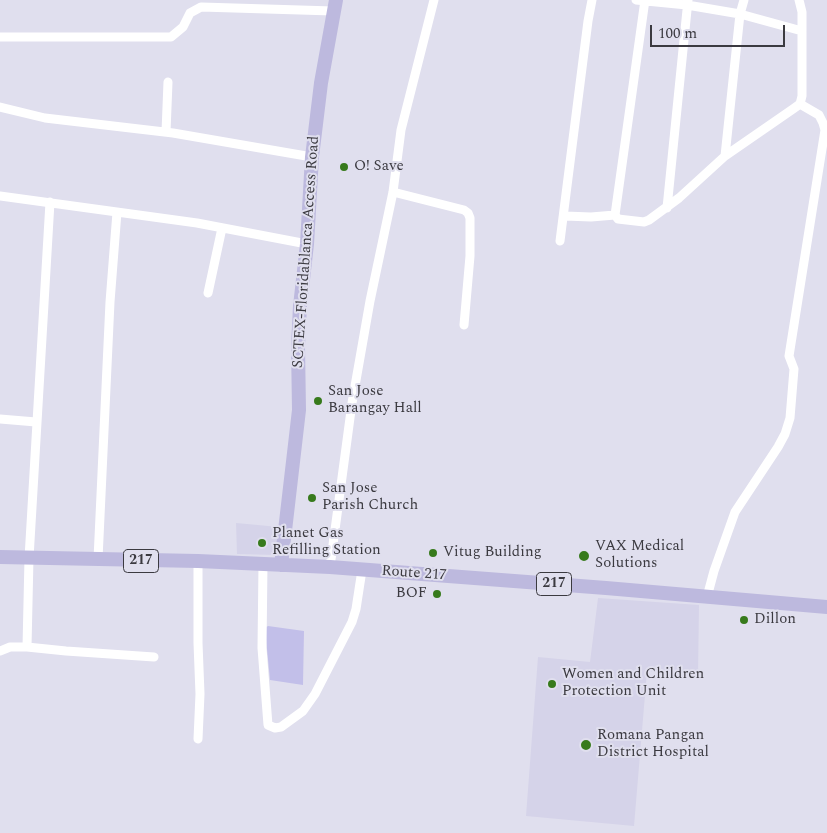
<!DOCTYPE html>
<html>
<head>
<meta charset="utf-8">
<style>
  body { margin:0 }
  #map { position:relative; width:827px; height:833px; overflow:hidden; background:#e0dfee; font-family:Spectral,serif }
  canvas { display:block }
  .scale { position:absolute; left:650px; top:25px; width:135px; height:22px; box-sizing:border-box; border:2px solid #3b3a40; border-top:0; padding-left:6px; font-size:15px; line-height:18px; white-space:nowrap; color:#3b3a40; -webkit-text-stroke:4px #e0dfee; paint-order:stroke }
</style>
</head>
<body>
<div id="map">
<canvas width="827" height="833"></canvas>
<div class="scale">100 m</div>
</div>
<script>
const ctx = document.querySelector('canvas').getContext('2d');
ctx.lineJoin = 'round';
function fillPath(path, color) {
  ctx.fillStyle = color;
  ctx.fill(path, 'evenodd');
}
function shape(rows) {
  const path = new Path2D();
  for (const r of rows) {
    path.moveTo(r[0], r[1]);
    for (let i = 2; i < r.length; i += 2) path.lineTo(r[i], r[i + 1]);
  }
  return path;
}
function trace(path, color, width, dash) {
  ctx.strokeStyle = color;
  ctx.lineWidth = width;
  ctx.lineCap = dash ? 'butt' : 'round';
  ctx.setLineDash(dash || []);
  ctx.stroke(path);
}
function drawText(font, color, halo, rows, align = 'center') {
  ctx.font = font + ' Spectral,serif';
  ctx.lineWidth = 4;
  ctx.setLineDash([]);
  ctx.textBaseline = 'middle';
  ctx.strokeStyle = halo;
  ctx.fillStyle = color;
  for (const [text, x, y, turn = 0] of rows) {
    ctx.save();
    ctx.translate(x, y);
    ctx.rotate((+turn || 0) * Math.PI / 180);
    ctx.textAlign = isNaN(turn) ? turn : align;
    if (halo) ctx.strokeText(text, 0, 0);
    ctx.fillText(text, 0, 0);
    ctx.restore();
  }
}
fillPath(shape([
  [236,523,279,527,276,555,237,554],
  [598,598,699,605,698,675,647,671,634,826,526,816,538,657,590,662]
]), '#d5d3e9');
fillPath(shape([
  [268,626,304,631,303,685,270,680,265,628]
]), '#c2bfe9');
trace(shape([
  [636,0,687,5,740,14,802,31],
  [0,37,171,37,183,27,190,13,201,7,333,11],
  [0,107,45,118,173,133,312,157],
  [166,132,168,82],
  [725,156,740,14,744,0],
  [393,192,464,210,468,213,470,218,470,256,464,325],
  [0,196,197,223,307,244],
  [667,208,688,0],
  [615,215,645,0],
  [565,216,591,217,615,215,618,219,644,222,649,220,679,198,725,156,793,109,800,104,802,96,802,12,799,0],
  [560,241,588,21,592,0],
  [208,293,222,228],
  [0,419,36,422],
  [98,559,110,302,117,212],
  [263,564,262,648,268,725,275,728,281,727,303,711,315,694,352,622,356,609,362,570],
  [330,567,352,403,370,301,393,192,401,130,434,0],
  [707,597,714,571,735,512,778,447,785,434,790,418,794,369,789,356,825,130,823,123,819,115,800,104],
  [27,647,29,558,50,202],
  [0,651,10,647,27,647,66,651,154,657],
  [198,739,200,694,198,643,198,561]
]), '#fff', 9);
trace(shape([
  [0,557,198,561,330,567,606,588,827,607],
  [281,565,299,410,298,347,300,306,307,244,312,157,321,83,336,0]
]), '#bdb9de', 14);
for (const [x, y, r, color] of [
  [344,167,5,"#377a1c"],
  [318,401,5,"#377a1c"],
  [312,498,5,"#377a1c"],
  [262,543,5,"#377a1c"],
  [433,553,5,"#377a1c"],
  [584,556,6,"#377a1c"],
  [437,594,5,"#377a1c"],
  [744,620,5,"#377a1c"],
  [552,684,5,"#377a1c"],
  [586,745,6,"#377a1c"]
]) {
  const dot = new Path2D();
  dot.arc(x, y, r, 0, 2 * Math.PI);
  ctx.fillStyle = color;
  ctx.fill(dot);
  trace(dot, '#e0dfee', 2);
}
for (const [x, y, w] of [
  [141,561,35],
  [554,584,35]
]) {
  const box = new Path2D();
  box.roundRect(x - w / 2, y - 11.5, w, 23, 4);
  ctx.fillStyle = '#e0dfee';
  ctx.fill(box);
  trace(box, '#3b3a40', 1);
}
drawText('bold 14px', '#3b3a40', null, [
  ["217",141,561],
  ["217",554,584]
]);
drawText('15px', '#3b3a40', '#e0dfee', [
  ["O! Save",354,167],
  ["San Jose",328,392],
  ["Barangay Hall",328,409],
  ["San Jose",322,489],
  ["Parish Church",322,506],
  ["Planet Gas",272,534],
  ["Refilling Station",272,551],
  ["VAX Medical",595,547],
  ["Solutions",595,564],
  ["Vitug Building",443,553],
  ["BOF",427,594,"right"],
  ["Dillon",754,620],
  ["Women and Children",562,675],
  ["Protection Unit",562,692],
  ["Romana Pangan",597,736],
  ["District Hospital",597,753]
], 'left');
drawText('15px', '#3b3a40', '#e0dfee', [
  ["SCTEX-Floridablanca Access Road",307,252,-86],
  ["Route 217",414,574,4]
]);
</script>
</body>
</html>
